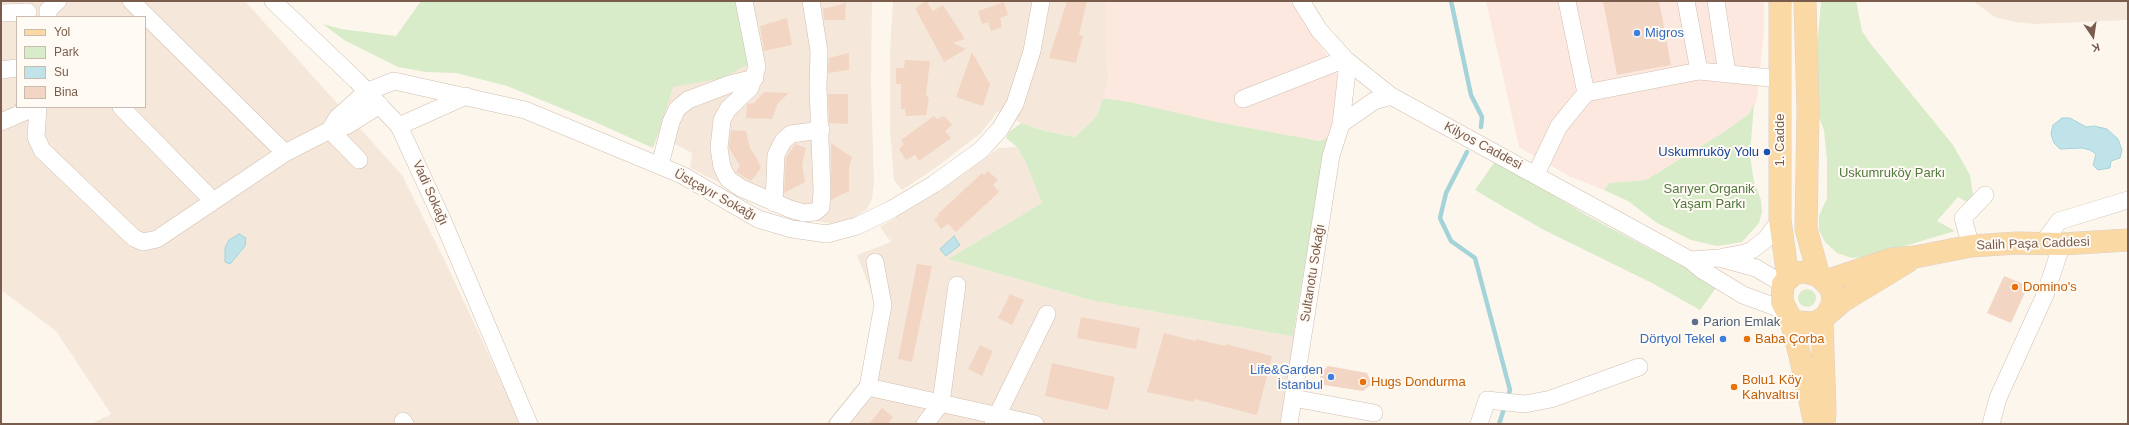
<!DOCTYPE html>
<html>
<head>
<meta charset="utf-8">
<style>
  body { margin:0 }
  #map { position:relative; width:2129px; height:425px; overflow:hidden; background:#fdf6ec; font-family:Arial,sans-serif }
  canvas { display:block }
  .frame { position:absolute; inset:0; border:2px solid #7a5c4d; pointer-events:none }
  .legend { position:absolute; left:16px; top:16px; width:130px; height:92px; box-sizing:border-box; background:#fffaf3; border:1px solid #cabbb1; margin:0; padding:5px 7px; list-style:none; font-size:12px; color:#7a5c4d }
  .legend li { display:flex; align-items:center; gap:8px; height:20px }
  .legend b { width:20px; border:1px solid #cabbb1 }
  .north { position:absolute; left:2073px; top:16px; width:40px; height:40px; -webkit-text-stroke:3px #fffaf3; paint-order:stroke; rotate:167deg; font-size:11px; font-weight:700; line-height:16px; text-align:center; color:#7a5c4d }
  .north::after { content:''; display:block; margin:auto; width:14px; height:18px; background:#7a5c4d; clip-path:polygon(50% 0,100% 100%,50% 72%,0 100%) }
</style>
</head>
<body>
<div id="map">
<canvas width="2129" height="425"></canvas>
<div class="frame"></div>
<ul class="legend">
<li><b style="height:5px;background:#fbd9a5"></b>Yol</li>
<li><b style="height:11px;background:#d8ecc9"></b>Park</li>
<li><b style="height:11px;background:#bfe3e8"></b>Su</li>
<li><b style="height:11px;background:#f3d5c3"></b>Bina</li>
</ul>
<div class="north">K</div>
</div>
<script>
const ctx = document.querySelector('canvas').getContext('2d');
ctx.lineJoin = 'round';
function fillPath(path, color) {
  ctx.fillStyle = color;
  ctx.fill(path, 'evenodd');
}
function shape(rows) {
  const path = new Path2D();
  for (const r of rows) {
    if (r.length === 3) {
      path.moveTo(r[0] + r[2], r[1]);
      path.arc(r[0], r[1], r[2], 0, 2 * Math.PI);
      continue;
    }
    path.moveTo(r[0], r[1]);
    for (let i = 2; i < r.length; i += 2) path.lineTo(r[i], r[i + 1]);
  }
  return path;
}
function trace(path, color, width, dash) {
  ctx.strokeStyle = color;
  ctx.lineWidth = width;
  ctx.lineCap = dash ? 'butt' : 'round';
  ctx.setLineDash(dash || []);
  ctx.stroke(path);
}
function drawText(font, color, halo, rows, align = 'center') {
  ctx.font = font + ' Arial,sans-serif';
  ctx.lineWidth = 4;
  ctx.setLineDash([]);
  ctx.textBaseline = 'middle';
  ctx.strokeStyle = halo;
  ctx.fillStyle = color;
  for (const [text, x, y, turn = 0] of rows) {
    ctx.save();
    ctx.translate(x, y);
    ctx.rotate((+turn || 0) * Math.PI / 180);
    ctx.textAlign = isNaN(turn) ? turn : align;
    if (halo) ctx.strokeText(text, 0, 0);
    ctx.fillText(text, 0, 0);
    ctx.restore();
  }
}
fillPath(shape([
  [1,1,245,1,402,175,446,263,521,424,91,424,111,414,56,331,1,290],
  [17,17,145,17,145,107,17,107],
  [651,1,872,1,871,85,874,184,872,199,867,209,852,219,831,224,801,217,732,189,690,168,692,153,673,143,657,138,653,148],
  [893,1,1106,1,1106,52,1109,81,1097,116,1075,137,1045,131,1021,123,998,111,981,133,938,166,902,190,894,180,890,129,890,52],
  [1973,1,2128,1,2128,20,2036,24,2015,22,1995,17],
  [1017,147,1026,163,1042,203,948,259,1090,300,1296,337,1280,424,826,424,860,382,875,301,857,255,891,242,880,227,940,191,999,148]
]), '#f5e8da');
fillPath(shape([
  [1106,1,1290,1,1326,54,1342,84,1331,136,1320,141,1217,122,1130,102,1103,98,1109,81,1106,52],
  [1486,1,1764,1,1764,31,1757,100,1749,114,1724,132,1646,180,1609,183,1604,190,1571,177,1519,147]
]), '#fde8e0');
fillPath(shape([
  [421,1,739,1,750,63,723,78,673,87,653,148,595,122,507,86,456,73,426,72,398,67,344,40,323,24,341,29,396,36],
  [1821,1,1856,1,1862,31,1870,43,1953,145,1970,175,1974,202,1965,201,1958,197,1937,221,1955,231,1868,257,1852,258,1837,253,1825,242,1819,230,1819,216,1827,198,1827,161,1824,130,1816,110,1817,49],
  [1103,98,1130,102,1217,122,1320,141,1331,136,1323,158,1294,330,1296,337,1090,300,948,259,1042,203,1026,163,1017,147,1006,138,1009,132,1021,123,1045,131,1075,137,1097,116],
  [1754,103,1750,155,1754,182,1761,200,1762,212,1759,223,1742,242,1717,246,1691,240,1657,223,1628,201,1604,190,1609,183,1646,180,1724,132,1749,114],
  [1496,160,1586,215,1718,285,1700,310,1652,283,1544,230,1502,206,1475,190],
  [1807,298,9]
]), '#d8ecc9');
const water = shape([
  [2062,118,2070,118,2086,127,2094,126,2107,129,2118,139,2122,150,2120,158,2111,161,2110,168,2098,170,2093,165,2096,154,2090,150,2082,148,2060,149,2054,143,2051,134,2053,125,2062,118],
  [239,234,246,238,245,246,230,264,225,262,225,248,229,240,239,234],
  [954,236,960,245,946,256,940,249,954,236]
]);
fillPath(water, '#bfe3e8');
trace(water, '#a5d3da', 1);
trace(shape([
  [1451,1,1471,95,1482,117,1481,127],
  [1467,152,1446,193,1440,218,1451,241,1475,258,1510,390,1507,399],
  [1499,424,1505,406]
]), '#a5d3da', 4.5);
fillPath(shape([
  [926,1,933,11,943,5,965,39,953,43,966,49,944,62,915,8],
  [1067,1,1087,1,1079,35,1083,36,1076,63,1049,58],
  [1603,1,1659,1,1671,65,1617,75],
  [1004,2,1008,15,1000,18,1002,27,991,31,988,22,982,24,978,11],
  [846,3,845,20,824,20,823,9],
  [787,18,792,45,764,51,760,26],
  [972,52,990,84,983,106,956,97],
  [849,53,849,70,828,73,829,58],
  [905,60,930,61,926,95,929,98,926,115,906,116,905,109,901,109,901,84,896,84,896,68,904,68],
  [764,92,789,93,778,103,772,119,746,118,747,104,754,103],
  [828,94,848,94,848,124,829,123],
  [934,116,937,119,944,116,952,125,945,131,951,138,919,161,915,155,906,160,899,149,904,144,901,140],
  [731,130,746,131,750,148,757,159,761,168,751,181,736,172,740,166,729,148],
  [831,143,852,157,849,169,849,191,831,200],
  [795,144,806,148,802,165,805,182,784,193,786,158],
  [988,171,998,180,993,185,999,192,956,232,948,224,941,229,934,219,939,216,938,214,982,173,984,175],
  [917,264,932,266,912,362,898,359],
  [2004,276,2028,286,2011,323,1987,313],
  [1010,294,1024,300,1012,325,998,318],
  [1081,317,1140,328,1136,349,1077,338],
  [1164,333,1195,341,1196,339,1225,346,1226,344,1272,356,1257,415,1194,399,1194,402,1147,392],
  [980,345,993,351,982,376,968,369],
  [1052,363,1115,377,1108,410,1045,396],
  [1328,366,1367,373,1372,384,1363,391,1324,385,1319,374],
  [882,408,893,417,888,424,869,424]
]), '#f3d5c3');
const minor = shape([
  [131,1,285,153],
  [273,1,356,80,399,126,442,219,529,424],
  [744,1,757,67,750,88,728,109,722,120,719,148,722,167,728,179,741,188,790,209,804,213,815,212,821,207,822,191,818,88,819,51,811,1],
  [1301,1,1319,30,1345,59,1391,96,1690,260,1702,270,1743,295,1784,310],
  [1567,1,1586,93],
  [1686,1,1699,71],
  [1716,1,1727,74],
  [1,13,28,12],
  [48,17,48,10,58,1],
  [1,70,17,68],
  [1243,99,1345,59,1347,71,1341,124,1331,156,1289,424],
  [38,107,36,137,42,150,134,238,143,242,157,239,285,153,330,130,346,126,380,105],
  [121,107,213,201],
  [1,122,24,112,24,107],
  [1341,124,1374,101,1391,96],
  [399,126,466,96],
  [330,130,337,118,366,92,394,81,525,110,682,175,758,219,792,229,827,234,857,226,892,209,934,184,981,150,1000,129,1015,104,1032,51,1041,1],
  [330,130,359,160],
  [660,165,671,122,677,109,688,100,730,84,755,78],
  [1536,174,1559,126,1586,93,1699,71,1780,79],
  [774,203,776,155,783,141,791,134,821,130],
  [2043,243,2059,221,2128,200],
  [1971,246,1963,218,1985,195],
  [1723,257,1745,253,1752,250,1766,239,1780,220],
  [1690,260,1719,258,1756,268,1783,284],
  [868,387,1035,424],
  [1293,398,1374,413],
  [403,421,405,424],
  [838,424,868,387,883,305,875,262],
  [925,424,941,403,957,285],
  [993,424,1047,314],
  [1479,424,1487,400,1525,404,1551,399,1639,367],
  [1991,424,1998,398,2045,295,2062,244]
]);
const major = shape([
  [1780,1,1780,220,1788,278],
  [1805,1,1808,111,1806,229,1819,276],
  [1826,281,1892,259,1915,257,1971,246,2017,243,2062,244,2128,240],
  [1828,313,1832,305,1833,296,1830,287,1819,276,1805,272,1795,273,1783,284,1782,302,1790,317,1797,322,1814,323,1822,319,1843,301,1907,262],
  [1790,317,1800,356,1815,424],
  [1822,319,1825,412,1824,424]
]);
trace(minor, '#d1beb0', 18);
trace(major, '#dad1cd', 23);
trace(minor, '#fff', 17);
trace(major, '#fbd9a5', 22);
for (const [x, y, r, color] of [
  [1637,33,4,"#3f7fe0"],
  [1767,152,4,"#1a4fb4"],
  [2015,287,4,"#e8710a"],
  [1695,322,4,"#5c6f8a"],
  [1723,339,4,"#3f7fe0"],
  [1747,339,4,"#e8710a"],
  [1331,377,4,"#3f7fe0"],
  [1363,382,4,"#e8710a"],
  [1734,387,4,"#e8710a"]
]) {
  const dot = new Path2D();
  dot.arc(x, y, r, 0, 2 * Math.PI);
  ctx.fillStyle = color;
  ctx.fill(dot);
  trace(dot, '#fffaf3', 1.5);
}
drawText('13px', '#366cbe', '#fffaf3', [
  ["Migros",1645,33,"left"],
  ["Dörtyol Tekel",1715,339],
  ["Life&Garden",1323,370],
  ["İstanbul",1323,385]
], 'right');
drawText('13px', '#7a5c4d', '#fffaf3', [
  ["1. Cadde",1780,140,-90],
  ["Kilyos Caddesi",1483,146,28],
  ["Vadi Sokağı",430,193,66],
  ["Üstçayır Sokağı",715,195,29],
  ["Salih Paşa Caddesi",2033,244,-2],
  ["Sultanotu Sokağı",1313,273,-81]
]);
drawText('13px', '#164399', '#fffaf3', [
  ["Uskumruköy Yolu",1759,152]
], 'right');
drawText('13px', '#537a41', '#fffaf3', [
  ["Uskumruköy Parkı",1892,173],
  ["Sarıyer Organik",1709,189],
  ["Yaşam Parkı",1709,204]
]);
drawText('13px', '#c56008', '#fffaf3', [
  ["Domino's",2023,287],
  ["Baba Çorba",1755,339],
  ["Bolu1 Köy",1742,380],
  ["Kahvaltısı",1742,395],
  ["Hugs Dondurma",1371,382]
], 'left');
drawText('13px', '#4e5e75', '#fffaf3', [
  ["Parion Emlak",1703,322]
], 'left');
</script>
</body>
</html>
